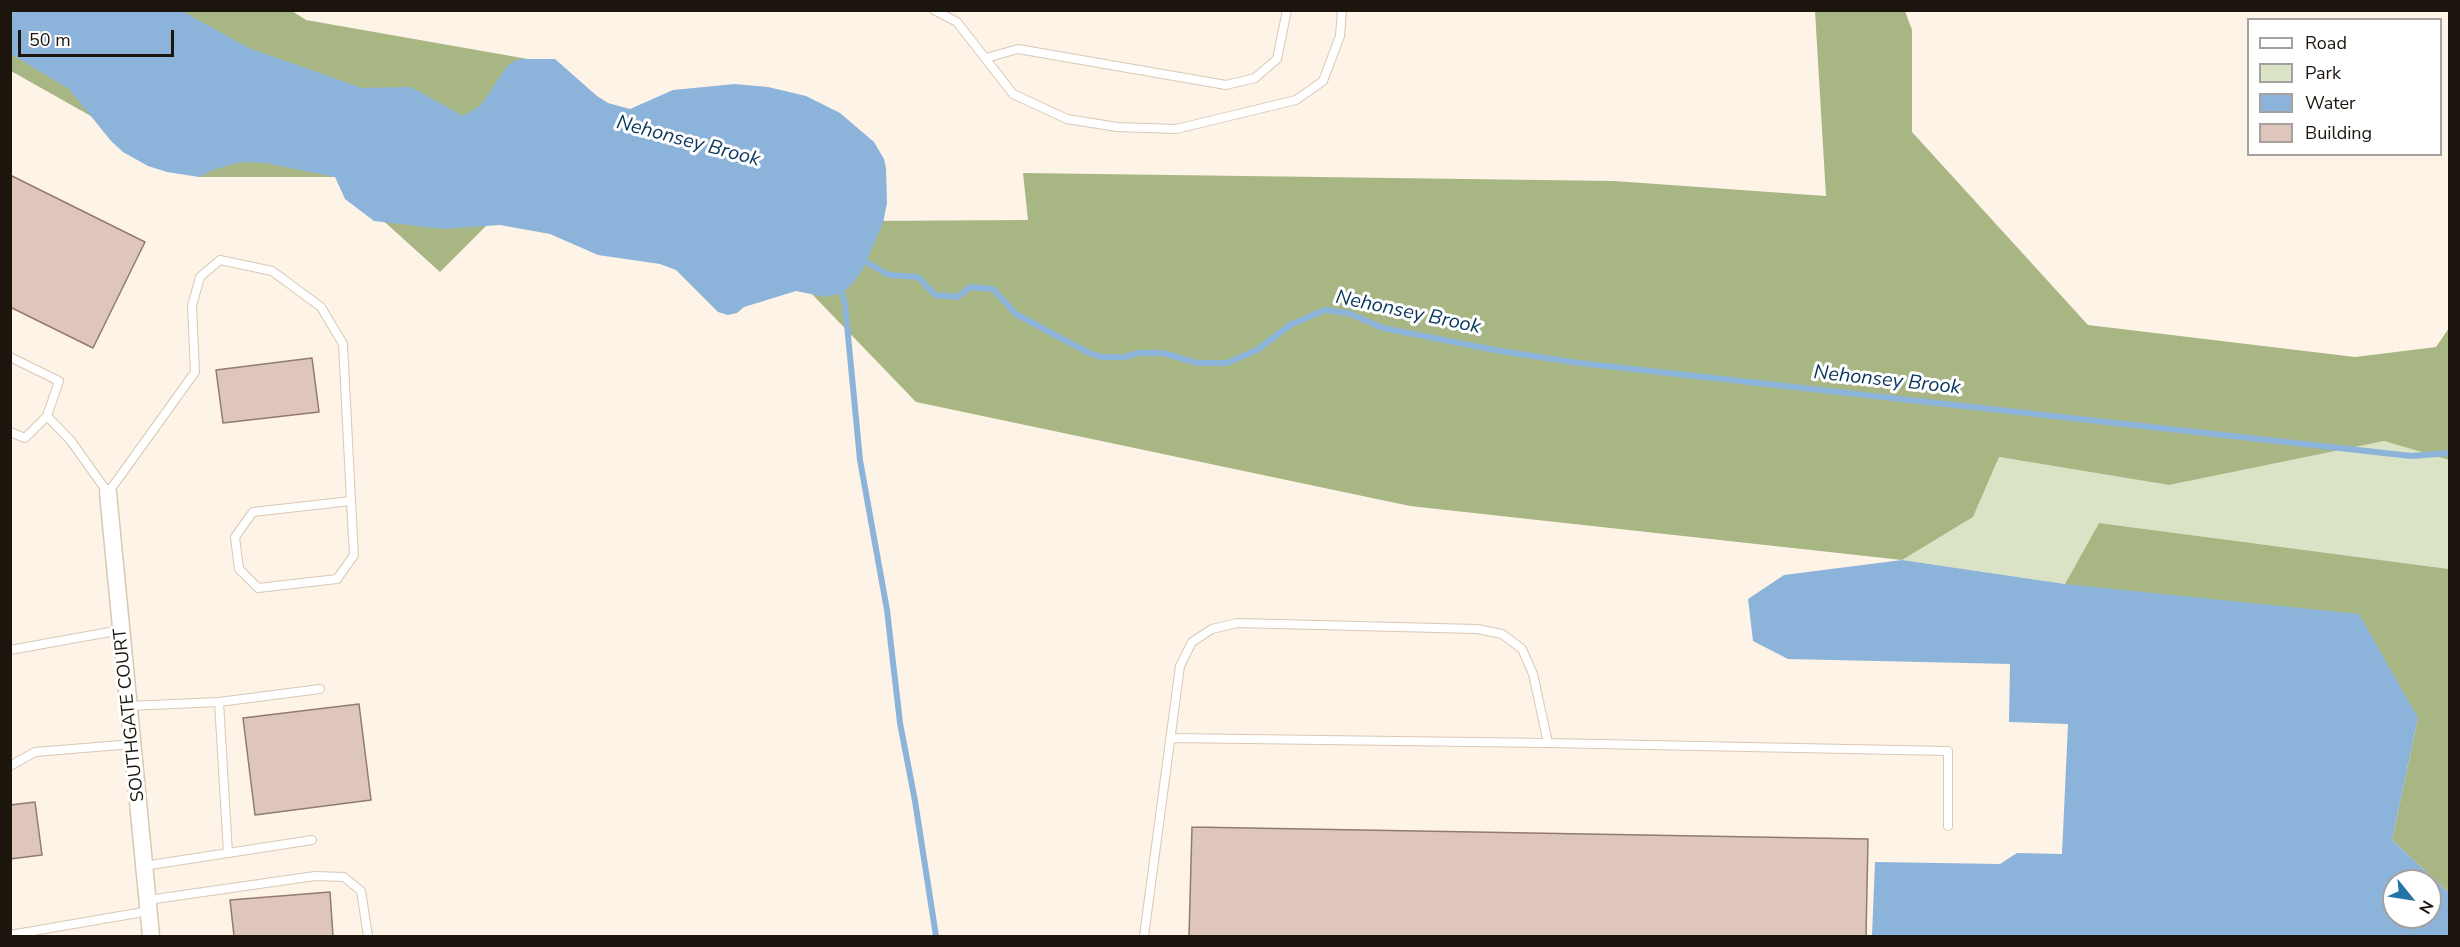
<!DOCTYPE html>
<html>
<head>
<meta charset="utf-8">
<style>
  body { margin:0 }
  #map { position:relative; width:2460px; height:947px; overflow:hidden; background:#fef3e7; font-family:"Nunito Sans",sans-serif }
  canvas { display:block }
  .frame { position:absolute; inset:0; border:12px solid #1b150e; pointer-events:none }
  .legend { position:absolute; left:2247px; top:18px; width:195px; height:138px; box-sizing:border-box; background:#fff; border:2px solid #a4a19f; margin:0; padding:8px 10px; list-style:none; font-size:18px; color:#1b150e }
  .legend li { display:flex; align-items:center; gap:12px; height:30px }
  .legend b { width:30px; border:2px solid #a4a19f }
  .north { position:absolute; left:2382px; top:869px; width:60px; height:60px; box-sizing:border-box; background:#fff; border:2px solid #a4a19f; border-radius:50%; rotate:120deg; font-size:16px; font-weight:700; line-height:24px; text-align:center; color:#1b150e }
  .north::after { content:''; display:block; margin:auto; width:21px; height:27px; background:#2373a4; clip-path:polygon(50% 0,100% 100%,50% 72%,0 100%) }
  .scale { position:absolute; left:18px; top:30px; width:156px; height:27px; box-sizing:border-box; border:3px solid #1b150e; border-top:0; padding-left:8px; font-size:18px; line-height:21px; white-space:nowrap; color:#1b150e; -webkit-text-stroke:4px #fff; paint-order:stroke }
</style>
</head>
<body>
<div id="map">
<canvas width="2460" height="947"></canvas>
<div class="frame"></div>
<ul class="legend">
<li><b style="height:8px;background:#fff"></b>Road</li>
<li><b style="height:16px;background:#dae3c5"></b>Park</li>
<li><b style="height:16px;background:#8cb3d9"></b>Water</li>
<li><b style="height:16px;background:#dfc6bc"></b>Building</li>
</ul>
<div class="north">N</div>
<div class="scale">50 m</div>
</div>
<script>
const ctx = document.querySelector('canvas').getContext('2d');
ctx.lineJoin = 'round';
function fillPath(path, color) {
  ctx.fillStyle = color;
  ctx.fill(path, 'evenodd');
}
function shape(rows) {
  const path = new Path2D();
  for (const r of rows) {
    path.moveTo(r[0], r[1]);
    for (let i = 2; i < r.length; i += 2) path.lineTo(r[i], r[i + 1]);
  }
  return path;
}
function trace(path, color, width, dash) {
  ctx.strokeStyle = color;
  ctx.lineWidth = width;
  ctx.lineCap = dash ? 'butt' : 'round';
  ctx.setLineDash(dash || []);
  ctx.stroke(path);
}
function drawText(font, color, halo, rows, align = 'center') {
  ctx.font = font + ' "Nunito Sans",sans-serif';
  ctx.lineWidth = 6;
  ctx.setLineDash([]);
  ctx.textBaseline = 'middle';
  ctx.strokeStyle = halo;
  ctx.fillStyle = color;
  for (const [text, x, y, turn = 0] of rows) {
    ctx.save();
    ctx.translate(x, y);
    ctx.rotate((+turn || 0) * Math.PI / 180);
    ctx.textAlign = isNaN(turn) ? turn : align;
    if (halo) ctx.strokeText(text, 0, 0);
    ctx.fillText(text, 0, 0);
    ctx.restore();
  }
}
fillPath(shape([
  [2384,441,2449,460,2449,569,2099,523,2065,584,1902,560,1973,517,1999,457,2169,485]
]), '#dae3c5');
fillPath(shape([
  [11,11,292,11,306,20,562,65,523,189,440,272,335,177,199,177,11,71],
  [1815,11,1905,11,1912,30,1912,132,2088,325,2355,357,2436,347,2449,328,2449,460,2384,441,2169,485,1999,457,1973,517,1902,560,1410,506,916,402,782,263,861,221,1028,220,1023,173,1614,181,1826,196],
  [2099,523,2449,569,2449,893,2392,840,2418,718,2065,584]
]), '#a8b684');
fillPath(shape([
  [10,11,182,11,249,48,362,88,411,87,463,116,481,105,507,66,518,59,555,59,597,96,608,103,630,109,673,90,735,84,768,87,806,96,840,113,874,142,884,159,886,168,887,203,883,223,863,269,852,284,842,293,826,297,796,291,744,307,737,313,728,315,718,312,676,270,660,264,598,255,550,234,500,225,442,229,374,221,345,199,335,177,266,163,241,162,213,170,199,177,167,172,148,166,123,152,111,141,69,89,11,54],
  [1902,560,2065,584,2359,614,2418,718,2392,840,2449,893,2449,936,1872,936,1875,862,2000,864,2017,853,2062,854,2068,724,2009,722,2010,664,1788,659,1753,641,1748,599,1784,575],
  [2394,881,2430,881,2430,917,2394,917]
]), '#8cb3d9');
trace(shape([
  [859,258,889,275,918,277,935,295,957,297,971,287,993,289,1016,314,1089,353,1102,357,1125,357,1139,353,1163,353,1197,363,1227,363,1257,350,1290,325,1325,310,1348,313,1383,328,1500,351,1579,363,2411,456,2450,453],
  [840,285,845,304,860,460,887,610,900,723,915,801,936,936]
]), '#8cb3d9', 6);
const building = shape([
  [10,175,145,242,93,348,10,307,10,175],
  [312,358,319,412,223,423,216,370,312,358],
  [359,704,371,800,255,815,243,718,359,704],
  [35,802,42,855,10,859,10,805,35,802],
  [1192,827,1868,839,1866,936,1189,936,1192,827],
  [330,892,333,936,234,936,230,900,330,892]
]);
fillPath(building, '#dfc6bc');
trace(building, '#917a70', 1.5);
const lane = shape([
  [934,10,957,22,1013,94,1067,119,1117,127,1176,129,1296,100,1323,81,1340,36,1342,10],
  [986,58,1018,49,1226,85,1255,78,1277,59,1287,10],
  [10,357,59,381,47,416,25,438,10,432],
  [47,416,71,441,108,493,195,372,192,306,200,277,220,260,272,271,321,307,343,344,351,501,354,555,337,579,258,588,239,569,235,537,253,512,351,501],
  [10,650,121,630],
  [219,702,228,853],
  [129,706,219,702,320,689],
  [1171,738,1548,743],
  [10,766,35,752,133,744],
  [144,866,312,840],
  [148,900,315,876,344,877,361,891,368,936],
  [10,935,149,911],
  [1144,936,1180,666,1192,642,1212,629,1237,623,1477,629,1502,634,1522,649,1533,674,1548,743,1948,751,1948,826]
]);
const street = shape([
  [108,493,151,936]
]);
trace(lane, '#d9c8b5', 10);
trace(street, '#d9c8b5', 19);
trace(lane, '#fff', 8);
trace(street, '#fff', 16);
drawText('18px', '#1b150e', '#fff', [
  ["SOUTHGATE COURT",130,715,-96]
]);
drawText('italic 20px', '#0b375c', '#fff', [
  ["Nehonsey Brook",688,142,15],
  ["Nehonsey Brook",1408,313,12],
  ["Nehonsey Brook",1887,381,6]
]);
</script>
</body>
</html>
